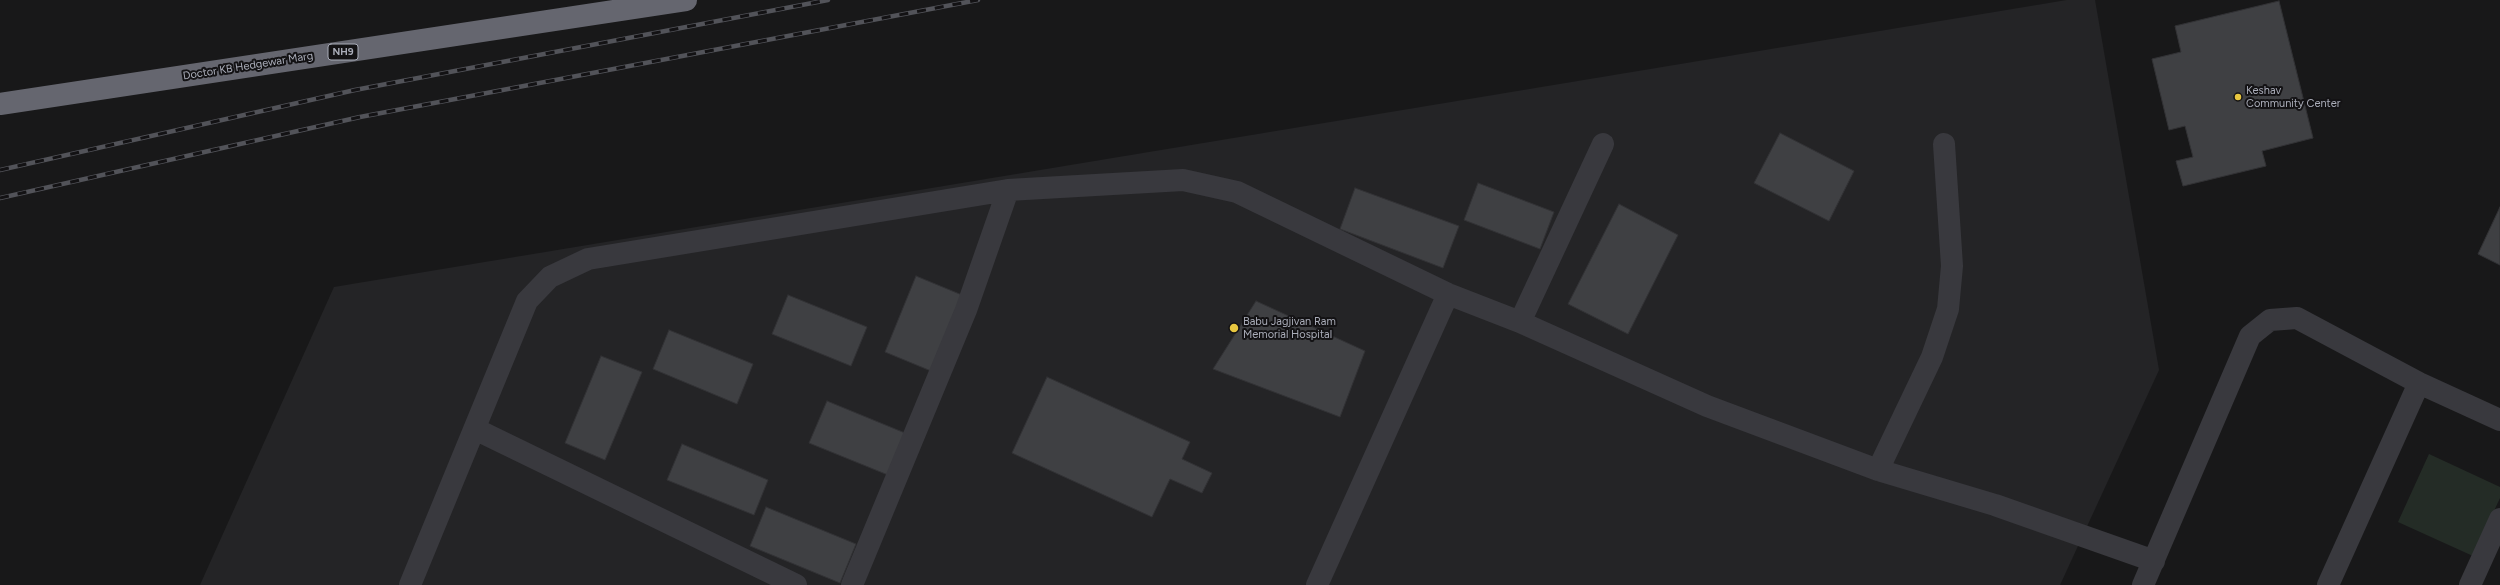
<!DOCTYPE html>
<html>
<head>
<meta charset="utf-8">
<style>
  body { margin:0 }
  canvas { display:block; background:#181819 }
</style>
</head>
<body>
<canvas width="2500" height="585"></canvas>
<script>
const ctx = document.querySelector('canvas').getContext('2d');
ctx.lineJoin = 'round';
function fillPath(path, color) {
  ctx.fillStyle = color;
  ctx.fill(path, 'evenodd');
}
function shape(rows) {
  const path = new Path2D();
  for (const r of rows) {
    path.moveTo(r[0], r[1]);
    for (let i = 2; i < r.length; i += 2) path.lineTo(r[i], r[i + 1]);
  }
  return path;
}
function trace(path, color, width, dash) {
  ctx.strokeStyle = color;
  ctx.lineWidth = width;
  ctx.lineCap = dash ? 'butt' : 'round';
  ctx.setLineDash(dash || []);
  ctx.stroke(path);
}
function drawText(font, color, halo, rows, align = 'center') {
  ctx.font = font + ' Figtree,sans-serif';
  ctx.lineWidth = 4;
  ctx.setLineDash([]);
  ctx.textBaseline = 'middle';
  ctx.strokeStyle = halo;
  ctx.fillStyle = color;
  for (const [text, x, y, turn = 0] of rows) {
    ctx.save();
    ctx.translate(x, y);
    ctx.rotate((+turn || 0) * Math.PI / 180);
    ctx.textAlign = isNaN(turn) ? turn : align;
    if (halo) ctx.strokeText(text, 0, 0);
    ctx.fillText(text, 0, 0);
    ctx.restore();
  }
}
fillPath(shape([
  [2067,0,2095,0,2159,370,2060,585,200,585,334,287]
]), '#242426');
fillPath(shape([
  [2429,454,2500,487,2500,498,2473,556,2398,522]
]), '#242c26');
const building = shape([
  [2279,1,2313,138,2262,151,2266,166,2183,186,2176,161,2193,157,2185,126,2169,130,2152,59,2181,52,2175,26,2279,1],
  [1780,133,1854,171,1829,221,1754,183,1780,133],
  [1478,183,1554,212,1540,249,1464,220,1478,183],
  [1355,188,1459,226,1443,268,1340,229,1355,188],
  [1619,204,1678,235,1628,334,1568,304,1619,204],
  [2500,207,2500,265,2478,254,2500,207],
  [916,276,962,295,931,371,885,352,916,276],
  [788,295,867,327,851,366,772,334,788,295],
  [1256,301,1365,351,1340,417,1213,369,1256,301],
  [669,330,753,364,737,404,653,369,669,330],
  [601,356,642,372,605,460,565,443,601,356],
  [1047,377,1190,442,1182,459,1212,473,1202,493,1170,479,1152,517,1012,453,1047,377],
  [827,401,905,433,888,475,809,443,827,401],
  [682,444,768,480,754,515,667,480,682,444],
  [766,507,856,544,840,583,750,546,766,507]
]);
fillPath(building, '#3f4043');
trace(building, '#323235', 1);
trace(shape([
  [1520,322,1603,144],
  [475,429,796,585],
  [1878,470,1932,357,1948,309,1952,266,1944,144],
  [410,585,527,301,550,277,588,259,1008,190,1183,180,1237,192,1448,294,1520,322,1707,406,1878,470,1995,505,2154,561],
  [852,585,966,310,1008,190],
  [1317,585,1448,294],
  [2143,585,2250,336,2270,320,2297,318,2419,383,2500,420],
  [2328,585,2419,383],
  [2470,585,2500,519]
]), '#39393e', 22);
trace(shape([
  [0,104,686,0]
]), '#65666f', 22);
const rail = shape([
  [0,170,355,90,828,0],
  [0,198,360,117,978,0]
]);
trace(rail, '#525359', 4.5);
trace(rail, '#131214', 3, [9]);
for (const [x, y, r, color] of [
  [2238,97,4,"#e8c740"],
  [1234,328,5,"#e8c740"]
]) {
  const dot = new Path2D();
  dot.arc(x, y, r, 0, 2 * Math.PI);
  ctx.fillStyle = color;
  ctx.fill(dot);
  trace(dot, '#131214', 1.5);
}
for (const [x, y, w] of [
  [343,52,30]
]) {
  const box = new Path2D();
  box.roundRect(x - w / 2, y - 8, w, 16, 3);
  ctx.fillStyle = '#131214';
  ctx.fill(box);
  trace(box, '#aaadb9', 1);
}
drawText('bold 10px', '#aaadb9', null, [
  ["NH9",343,52]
]);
drawText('11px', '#aaadb9', '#131214', [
  ["Doctor KB Hedgewar Marg",248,66,-9]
]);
drawText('11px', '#aaadb9', '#131214', [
  ["Keshav",2246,91],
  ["Community Center",2246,104],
  ["Babu Jagjivan Ram",1243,322],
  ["Memorial Hospital",1243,335]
], 'left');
</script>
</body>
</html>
